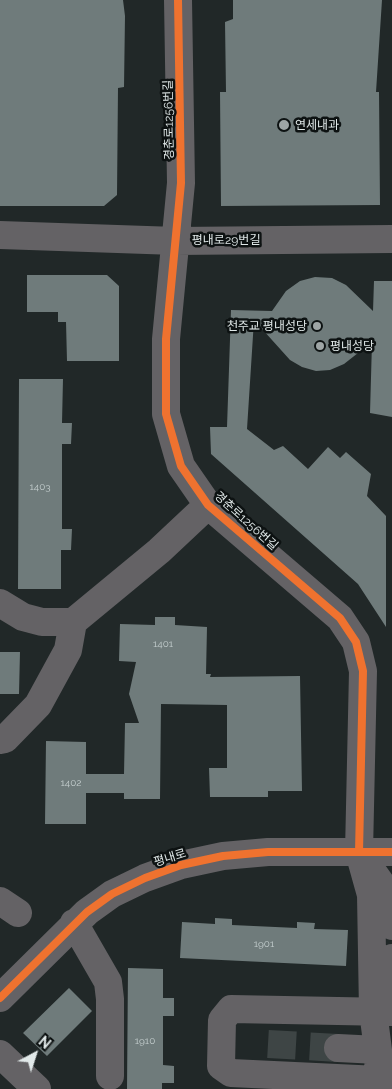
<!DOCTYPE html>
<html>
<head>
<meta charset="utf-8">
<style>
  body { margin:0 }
  #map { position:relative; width:392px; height:1089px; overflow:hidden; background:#212828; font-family:Raleway,sans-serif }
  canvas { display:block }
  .north { position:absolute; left:10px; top:1029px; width:50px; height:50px; -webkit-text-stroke:4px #0d1212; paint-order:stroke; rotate:40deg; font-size:14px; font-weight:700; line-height:20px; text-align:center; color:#e1e9e9 }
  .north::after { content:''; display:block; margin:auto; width:18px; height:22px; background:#e1e9e9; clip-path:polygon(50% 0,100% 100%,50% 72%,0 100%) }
</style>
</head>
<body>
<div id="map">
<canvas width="392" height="1089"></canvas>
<div class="north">N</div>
</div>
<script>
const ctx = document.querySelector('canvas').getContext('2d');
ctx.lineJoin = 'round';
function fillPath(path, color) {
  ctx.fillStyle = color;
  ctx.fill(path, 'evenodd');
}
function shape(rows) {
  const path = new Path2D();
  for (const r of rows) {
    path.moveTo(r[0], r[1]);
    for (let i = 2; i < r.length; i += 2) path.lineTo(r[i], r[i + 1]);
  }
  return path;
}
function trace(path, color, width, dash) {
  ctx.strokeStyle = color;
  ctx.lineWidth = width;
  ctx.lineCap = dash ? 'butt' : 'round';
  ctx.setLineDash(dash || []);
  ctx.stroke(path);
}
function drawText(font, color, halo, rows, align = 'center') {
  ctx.font = font + ' Raleway,"Noto Sans KR",sans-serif';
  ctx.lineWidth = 5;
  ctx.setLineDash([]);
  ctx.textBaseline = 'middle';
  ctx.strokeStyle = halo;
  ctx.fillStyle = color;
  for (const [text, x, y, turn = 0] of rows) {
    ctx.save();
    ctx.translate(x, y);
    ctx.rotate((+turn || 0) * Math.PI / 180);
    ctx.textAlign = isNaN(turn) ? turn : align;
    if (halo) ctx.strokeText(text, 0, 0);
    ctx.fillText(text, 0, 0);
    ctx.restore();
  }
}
fillPath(shape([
  [0,0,123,0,125,16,124,87,118,88,117,195,104,206,0,206],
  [233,0,382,0,376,92,379,92,380,205,221,206,220,92,226,92,225,22,233,19],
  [27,275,107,275,119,286,119,361,67,361,66,322,58,322,58,312,27,312],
  [315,277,332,278,346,285,373,311,374,281,392,281,392,417,370,413,372,342,344,364,330,370,316,371,302,367,290,360,254,320,247,429,274,450,283,446,308,469,328,447,340,458,346,452,371,474,367,496,386,516,386,627,358,584,211,454,210,427,227,427,231,310,272,311,286,291,300,281],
  [19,379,63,379,62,423,72,423,71,444,62,444,62,529,72,529,71,550,61,550,61,589,18,589],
  [155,617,175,617,175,625,207,627,206,674,211,674,210,677,300,676,302,791,268,791,268,797,210,797,209,768,227,768,227,705,161,704,160,799,124,799,124,793,86,793,86,824,45,824,46,741,86,742,86,774,124,774,125,723,139,723,129,694,136,662,119,661,120,624,155,625],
  [0,652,20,652,19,694,0,694],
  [215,918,232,919,232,925,297,928,297,922,315,923,314,929,348,930,346,966,180,958,182,922,215,924],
  [128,968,163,969,163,998,174,998,174,1016,163,1016,163,1065,174,1066,174,1083,162,1083,162,1089,127,1089],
  [69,988,92,1011,47,1056,23,1033]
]), '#6f7b7b');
trace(shape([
  [268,1044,338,1048]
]), '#3e4545', 28, [28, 14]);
trace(shape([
  [178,0,181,183,166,339,166,414,181,466,208,505,340,618,356,642,363,671,359,852,371,895,373,1011,392,958],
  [0,235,176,241,392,239],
  [0,603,23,617,42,622,73,622],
  [0,740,5,739,38,705,68,650,73,622,159,551,208,505],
  [368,865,390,896,392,926],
  [0,901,18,913],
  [74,923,108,982,110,999,110,1076],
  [0,998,87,912,112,894,145,878,181,865,223,856,268,852,392,852],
  [373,1011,378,1050,379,1089],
  [338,1048,378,1050],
  [0,1054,37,1089],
  [379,1080,231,1073,221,1066,222,1020,231,1009,391,1012]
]), '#646265', 28);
trace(shape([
  [178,0,181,183,166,339,166,414,181,466,208,505,340,618,356,642,363,671,359,852],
  [0,998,87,912,112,894,145,878,181,865,223,856,268,852,392,852]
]), '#ef722f', 8);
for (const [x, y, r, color] of [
  [284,125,6,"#9ea5a5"],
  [317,326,5,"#9ea5a5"],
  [320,346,5,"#9ea5a5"]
]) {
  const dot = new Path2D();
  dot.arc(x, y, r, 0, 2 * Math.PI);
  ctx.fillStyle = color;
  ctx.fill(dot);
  trace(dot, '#0d1212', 2);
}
drawText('10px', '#c4cece', null, [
  ["1403",40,487],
  ["1401",163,644],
  ["1402",71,783],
  ["1901",264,944],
  ["1910",145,1041]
]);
drawText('12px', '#e1e9e9', '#0d1212', [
  ["경춘로1256번길",169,120,-91],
  ["평내로29번길",226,240],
  ["경춘로1256번길",246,521,42],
  ["평내로",170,858,-17]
]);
drawText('12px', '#e1e9e9', '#0d1212', [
  ["연세내과",295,125],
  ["천주교 평내성당",307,326,"right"],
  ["평내성당",330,346]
], 'left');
</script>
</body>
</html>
